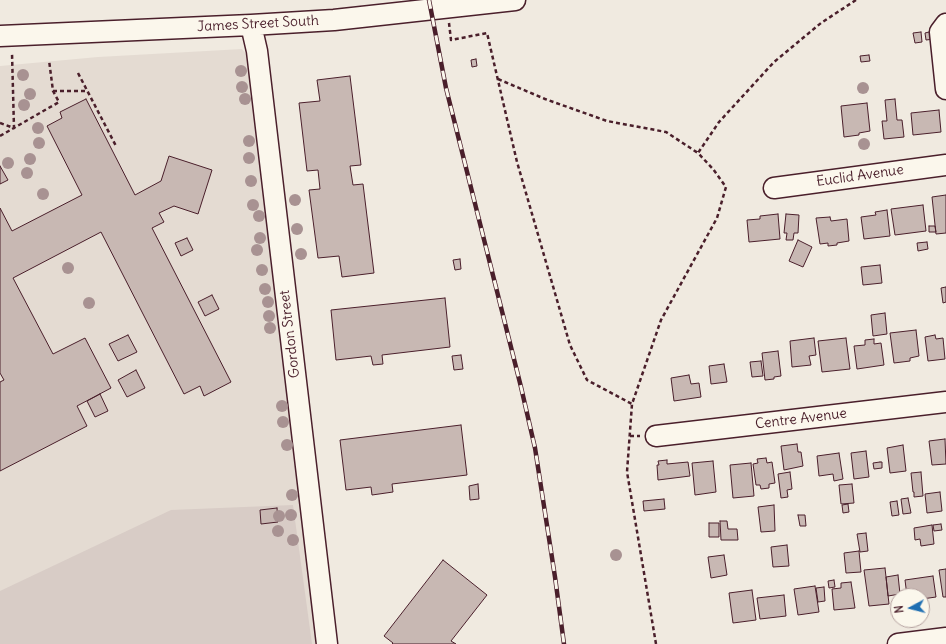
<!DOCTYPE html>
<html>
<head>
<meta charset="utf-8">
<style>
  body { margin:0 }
  #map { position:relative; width:946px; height:644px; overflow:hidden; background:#f0eae0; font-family:Delius,sans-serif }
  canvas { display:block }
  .north { position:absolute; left:890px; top:588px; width:40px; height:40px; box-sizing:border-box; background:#fbf7ec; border:1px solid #b4a19f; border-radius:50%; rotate:263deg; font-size:11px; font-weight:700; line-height:16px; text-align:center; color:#4a1f2b }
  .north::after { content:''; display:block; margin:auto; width:14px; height:18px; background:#1f6fb2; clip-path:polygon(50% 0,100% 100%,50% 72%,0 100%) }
</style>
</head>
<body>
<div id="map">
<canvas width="946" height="644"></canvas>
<div class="north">N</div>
</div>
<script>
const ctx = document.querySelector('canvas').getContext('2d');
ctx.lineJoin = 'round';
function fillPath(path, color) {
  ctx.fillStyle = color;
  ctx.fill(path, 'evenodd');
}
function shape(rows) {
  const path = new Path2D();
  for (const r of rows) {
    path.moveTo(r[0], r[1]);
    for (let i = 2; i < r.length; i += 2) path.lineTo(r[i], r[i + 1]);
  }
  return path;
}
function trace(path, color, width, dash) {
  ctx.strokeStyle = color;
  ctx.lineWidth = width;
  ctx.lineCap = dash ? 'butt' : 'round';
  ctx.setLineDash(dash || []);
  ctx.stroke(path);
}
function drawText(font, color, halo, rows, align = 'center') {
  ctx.font = font + ' Delius,sans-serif';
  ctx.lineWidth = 4;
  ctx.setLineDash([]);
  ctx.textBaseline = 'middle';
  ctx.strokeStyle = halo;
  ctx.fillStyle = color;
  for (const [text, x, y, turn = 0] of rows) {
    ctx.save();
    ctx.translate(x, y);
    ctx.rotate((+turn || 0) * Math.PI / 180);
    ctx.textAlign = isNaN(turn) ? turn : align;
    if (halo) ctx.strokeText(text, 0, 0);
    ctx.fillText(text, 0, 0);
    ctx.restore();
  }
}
fillPath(shape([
  [242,49,247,55,248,63,320,644,0,644,0,66,98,57]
]), '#e4dbd2');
fillPath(shape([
  [293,505,312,644,0,644,0,591,171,510]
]), '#d8ccc6');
const building = shape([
  [933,31,934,39,926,40,925,33,933,31],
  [921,32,922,42,915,43,913,33,921,32],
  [869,55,870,61,861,62,860,56,869,55],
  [476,59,477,66,472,67,471,60,476,59],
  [350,76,361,165,350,166,353,185,363,184,374,273,342,277,339,256,318,258,309,190,320,189,318,170,307,171,299,103,320,101,317,80,350,76],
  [86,99,135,195,161,181,169,156,212,170,198,214,174,206,159,213,164,222,152,228,231,382,204,396,200,386,184,394,101,232,13,278,53,354,85,338,111,388,77,406,87,426,0,471,0,382,4,380,0,373,0,208,12,231,82,195,47,126,62,118,60,112,86,99],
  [895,99,897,120,902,120,904,137,884,139,882,121,887,121,885,100,895,99],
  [867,103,870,131,859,133,859,135,844,137,841,106,867,103],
  [939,110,941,132,913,135,911,113,939,110],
  [0,166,8,180,0,184,0,166],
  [946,195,946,233,936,234,932,197,946,195],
  [923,205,926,231,895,235,891,209,923,205],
  [887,210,890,236,864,239,861,217,876,215,875,212,887,210],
  [778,214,780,239,749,242,747,220,760,219,760,216,778,214],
  [786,214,799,215,798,233,794,233,793,240,786,240,787,233,784,233,786,214],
  [830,217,831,221,847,219,849,241,837,243,837,245,828,246,828,243,820,244,816,218,830,217],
  [929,226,935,226,936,232,929,232,929,226],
  [187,238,193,250,181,256,175,243,187,238],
  [798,240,812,247,803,267,789,261,798,240],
  [927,242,928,249,918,251,917,243,927,242],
  [460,259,461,269,455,270,453,260,460,259],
  [880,265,882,283,863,285,861,267,880,265],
  [946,287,946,302,943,303,941,288,946,287],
  [212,295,219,309,205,316,198,302,212,295],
  [445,298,450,347,382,355,383,364,373,365,371,356,336,360,331,310,445,298],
  [885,313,887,334,873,336,871,315,885,313],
  [916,330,919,356,910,358,910,361,894,363,890,333,916,330],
  [128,335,137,352,118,361,109,344,128,335],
  [935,335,936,339,943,338,945,359,928,361,925,337,935,335],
  [814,338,816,355,809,356,811,365,792,367,790,341,814,338],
  [846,338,850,369,822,372,818,341,846,338],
  [874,339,874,344,881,343,884,365,857,369,854,346,865,345,865,340,874,339],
  [778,351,781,376,774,377,774,379,765,380,762,353,778,351],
  [461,355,463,369,454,370,452,356,461,355],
  [761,361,763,376,752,377,750,362,761,361],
  [724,364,727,382,711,384,709,366,724,364],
  [136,370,145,388,127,397,118,380,136,370],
  [689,375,691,384,699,383,701,397,674,401,671,378,689,375],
  [100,394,108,411,95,417,87,401,100,394],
  [461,425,467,475,392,484,393,492,372,495,371,487,346,490,340,440,461,425],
  [945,439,946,464,932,465,929,441,945,439],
  [797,444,798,452,801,452,803,466,784,470,781,446,797,444],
  [903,445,906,471,890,473,887,448,903,445],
  [866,451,869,477,854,479,851,453,866,451],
  [839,453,843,479,834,481,833,474,819,476,817,456,839,453],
  [766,458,767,463,772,462,775,483,769,484,769,488,761,489,760,485,756,485,753,464,758,463,757,459,766,458],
  [667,460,667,464,688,462,690,476,658,480,657,465,659,465,658,461,667,460],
  [713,461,716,492,695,495,692,463,713,461],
  [880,462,882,462,882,468,874,469,873,463,880,462],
  [751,463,754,496,733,498,730,465,751,463],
  [790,472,792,489,787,490,788,497,781,498,778,474,790,472],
  [921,472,923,496,914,497,914,492,913,492,911,473,921,472],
  [478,484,479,499,470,500,469,486,478,484],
  [852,484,854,503,841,504,839,485,852,484],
  [940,492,942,511,927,513,925,494,940,492],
  [908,498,911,513,903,514,901,499,908,498],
  [664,499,665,509,644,511,643,501,664,499],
  [897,501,899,515,892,516,890,502,897,501],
  [848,504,849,512,843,513,842,505,848,504],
  [774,505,775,531,761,532,758,507,774,505],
  [277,508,278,522,261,524,260,510,277,508],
  [798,515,805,515,806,526,800,526,798,515],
  [720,521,727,521,728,529,737,529,738,540,721,540,720,521],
  [709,523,719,523,719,537,709,537,709,523],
  [941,524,942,530,934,531,933,525,941,524],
  [932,525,934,544,921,546,920,539,915,540,914,528,932,525],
  [866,533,868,551,860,552,857,534,866,533],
  [787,545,789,566,773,567,771,547,787,545],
  [859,551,861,572,846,573,844,553,859,551],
  [724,555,727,575,711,578,708,557,724,555],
  [443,560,487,595,451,641,456,644,392,644,393,643,384,636,443,560],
  [885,568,889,604,869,606,864,570,885,568],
  [946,569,946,597,943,597,939,570,946,569],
  [898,575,900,594,888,596,886,577,898,575],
  [933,576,936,597,922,599,922,596,907,596,905,580,933,576],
  [834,580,835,587,829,588,828,581,834,580],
  [851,582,855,608,834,610,832,589,841,588,841,583,851,582],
  [815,586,819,612,798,615,794,589,815,586],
  [824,587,825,601,818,602,816,588,824,587],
  [752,590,756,620,733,623,729,593,752,590],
  [784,595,786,616,760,619,757,598,784,595]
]);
fillPath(building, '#c8b8b3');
trace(building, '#4a1f2b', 1);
const minor = shape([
  [946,24,940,32,946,89],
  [251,25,257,51,327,644],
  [0,36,251,25,334,20,515,0],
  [774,188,946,165],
  [656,436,946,402],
  [898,644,946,638]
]);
trace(minor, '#4a1f2b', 23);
trace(shape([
  [449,23,451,40,487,33,517,162,570,345,587,380,632,404],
  [78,73,116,146],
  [498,79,545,99,607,121,666,132,698,153],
  [53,91,86,91],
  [0,123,14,128,12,53],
  [0,136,59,102,53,91,49,60],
  [630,436,640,436],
  [656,644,627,472,632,404,661,320,717,218,726,187,713,169,698,153,719,122,774,62,821,23,856,0]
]), '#4a1f2b', 2.5, [4, 3]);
trace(minor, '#fbf7ec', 20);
const rail = shape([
  [429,0,446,88,521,387,535,448,555,577,564,644]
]);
trace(rail, '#4a1f2b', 4.5);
trace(rail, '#fbf7ec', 3, [9]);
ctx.fillStyle = '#a89292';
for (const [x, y] of [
  [241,71],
  [23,75],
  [242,87],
  [863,88],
  [30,94],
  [245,99],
  [24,105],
  [38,128],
  [249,141],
  [39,143],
  [864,144],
  [249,158],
  [30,159],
  [8,163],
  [27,173],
  [251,181],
  [43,194],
  [295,200],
  [253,205],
  [259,216],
  [297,229],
  [260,238],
  [257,250],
  [301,254],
  [68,268],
  [262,270],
  [265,289],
  [268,302],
  [89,303],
  [269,316],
  [270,328],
  [282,406],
  [283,422],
  [287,445],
  [292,495],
  [291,515],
  [279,516],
  [278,531],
  [293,540],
  [616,555]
]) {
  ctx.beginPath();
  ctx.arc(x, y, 6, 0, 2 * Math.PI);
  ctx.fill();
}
drawText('14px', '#4a1f2b', '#fbf7ec', [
  ["James Street South",258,24,-3],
  ["Euclid Avenue",860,176,-8],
  ["Gordon Street",290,334,-97],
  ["Centre Avenue",801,419,-7]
]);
</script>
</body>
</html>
